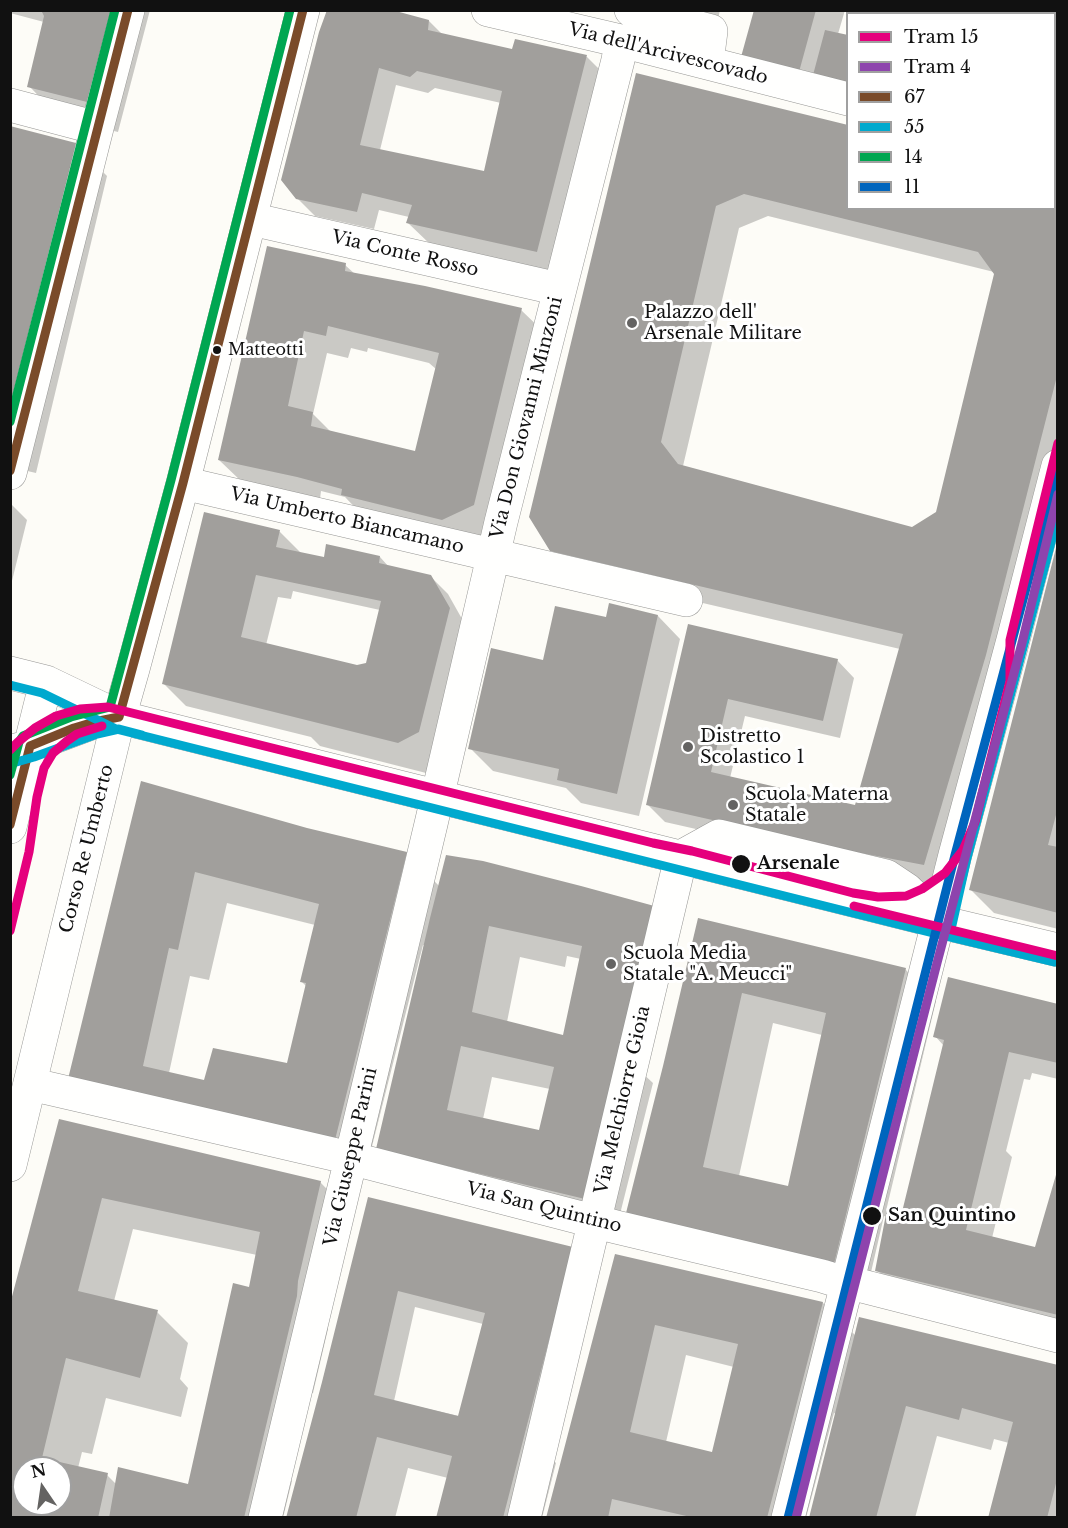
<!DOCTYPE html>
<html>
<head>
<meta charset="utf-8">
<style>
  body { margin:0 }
  #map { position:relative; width:1068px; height:1528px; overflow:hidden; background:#fdfcf7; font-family:"Libre Baskerville",serif }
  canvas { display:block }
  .frame { position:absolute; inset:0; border:12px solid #111; pointer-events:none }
  .legend { position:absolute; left:846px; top:12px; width:210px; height:198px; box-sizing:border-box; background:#fff; border:2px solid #a0a0a0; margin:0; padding:8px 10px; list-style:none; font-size:18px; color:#111 }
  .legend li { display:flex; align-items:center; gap:12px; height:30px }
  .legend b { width:30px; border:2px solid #a0a0a0 }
  .north { position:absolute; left:12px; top:1456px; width:60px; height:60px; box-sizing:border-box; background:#fff; border:2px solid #a0a0a0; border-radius:50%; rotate:347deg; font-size:16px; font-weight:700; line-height:24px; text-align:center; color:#111 }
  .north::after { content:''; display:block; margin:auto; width:21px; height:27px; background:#646362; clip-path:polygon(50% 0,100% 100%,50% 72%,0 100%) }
</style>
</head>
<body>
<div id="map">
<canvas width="1068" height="1528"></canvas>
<div class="frame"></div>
<ul class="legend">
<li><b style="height:8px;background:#e5007d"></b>Tram 15</li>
<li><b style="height:8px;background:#8e44ad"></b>Tram 4</li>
<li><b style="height:8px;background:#7a4b2a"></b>67</li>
<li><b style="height:8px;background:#00a9ce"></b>55</li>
<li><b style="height:8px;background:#00a651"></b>14</li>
<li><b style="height:8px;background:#0065bd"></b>11</li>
</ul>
<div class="north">N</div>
</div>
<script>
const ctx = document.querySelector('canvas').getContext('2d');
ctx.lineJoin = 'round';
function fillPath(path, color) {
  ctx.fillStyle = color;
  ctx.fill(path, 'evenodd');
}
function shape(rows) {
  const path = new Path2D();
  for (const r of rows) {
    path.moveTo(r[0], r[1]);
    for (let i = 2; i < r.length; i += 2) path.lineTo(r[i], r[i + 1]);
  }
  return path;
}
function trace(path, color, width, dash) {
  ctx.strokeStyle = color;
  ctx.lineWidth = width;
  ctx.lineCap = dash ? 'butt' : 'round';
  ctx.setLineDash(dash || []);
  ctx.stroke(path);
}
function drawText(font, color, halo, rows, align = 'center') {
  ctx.font = font + ' "Libre Baskerville",serif';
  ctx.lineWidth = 6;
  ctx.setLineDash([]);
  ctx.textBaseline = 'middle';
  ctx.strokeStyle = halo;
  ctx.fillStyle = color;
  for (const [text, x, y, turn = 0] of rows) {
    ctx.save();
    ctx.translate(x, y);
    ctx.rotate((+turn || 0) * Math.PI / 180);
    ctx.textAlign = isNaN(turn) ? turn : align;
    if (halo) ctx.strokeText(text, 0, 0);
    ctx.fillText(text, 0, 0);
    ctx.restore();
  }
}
fillPath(shape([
  [10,10,150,10,118,132,60,118,29,86,44,22,10,13],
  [329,10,429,21,443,35,512,51,587,57,609,79,560,274,431,245,408,223,409,217,379,210,374,229,315,216,297,198],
  [396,85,428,93,435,88,501,103,485,173,380,150],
  [665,10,720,10,717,24],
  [755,10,845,10,838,34,848,100,765,79],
  [954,10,1053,10,1052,14,953,14],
  [637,75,848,208,1054,208,1054,186,1058,189,1058,482,947,887,869,873,864,867,665,822,648,805,689,626,837,660,854,678,840,738,745,716,730,778,856,807,900,649,574,573,551,550],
  [768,216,994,272,995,274,937,513,913,528,683,466,739,228],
  [10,128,76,145,107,176,36,473,10,467],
  [345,265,356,275,521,310,544,332,496,528,465,542,365,518,345,497,321,491,320,499,242,482,219,460],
  [351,348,367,352,368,348,429,363,436,369,416,452,331,432,313,414,327,353,348,358],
  [10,503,27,520,10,589],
  [279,531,302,554,325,559,380,557,389,567,430,576,448,594,466,626,430,774,320,746,311,737,186,706,163,683],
  [293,591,380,610,368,665,357,667,266,645,278,597,291,599],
  [1058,547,1058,929,994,913,971,890],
  [658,616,680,639,639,816,581,803,566,788,493,771,470,748,544,662,607,619],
  [142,783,306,829,407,853,440,887,657,908,638,1069,653,1083,616,1230,378,1148,426,946,423,945,366,1170,92,1101],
  [227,903,315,925,302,982,307,987,288,1064,205,1081,169,1073,190,976,209,980],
  [567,956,581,959,564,1037,507,1022,520,957,565,967],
  [492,1077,550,1089,540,1132,483,1119],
  [699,920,905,969,936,1001,886,1211,903,1214,944,1046,935,1036,1058,1006,1058,1079,1032,1073,1030,1080,1024,1079,1006,1151,1012,1157,992,1238,1036,1249,1058,1171,1058,1332,899,1293,877,1270,887,1217,884,1216,866,1294,660,1244],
  [773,1023,822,1035,789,1188,739,1176],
  [60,1121,320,1182,351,1214,328,1313,328,1329,313,1393,302,1391,283,1472,292,1481,283,1518,10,1518],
  [133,1229,257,1255,250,1288,189,1485,116,1484,107,1475,78,1468,82,1452,92,1454,106,1398,181,1417,188,1388,180,1379,188,1343,157,1312,114,1301],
  [24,1468,60,1468,60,1504,24,1504],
  [369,1199,573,1248,542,1449,556,1463,542,1518,437,1518,448,1478,408,1468,395,1518,288,1518],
  [415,1307,483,1324,459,1416,394,1401],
  [616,1256,823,1303,856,1336,1058,1367,1058,1518,990,1518,1009,1443,994,1439,991,1450,937,1436,915,1518,811,1518,836,1414,834,1413,806,1518,549,1518],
  [686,1355,734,1367,714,1454,666,1442]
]), '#0003');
fillPath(shape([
  [41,10,111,10,87,102,27,87,44,16],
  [327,10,392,10,429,20,428,30,512,49,515,39,587,55,537,252,406,223,412,205,362,193,357,212,296,199,281,180,319,32],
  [379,68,410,77,417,71,502,91,484,171,360,145],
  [754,10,816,10,799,72,741,57],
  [952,10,1025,10,1024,14,952,14],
  [825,30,848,35,848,84,813,75],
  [636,73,848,125,848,208,1054,208,1054,189,1058,193,1058,372,986,655,924,865,845,850,646,805,688,624,838,659,823,721,728,699,711,772,855,805,903,634,550,551,529,517],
  [744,194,978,252,994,274,936,512,912,527,678,464,661,442,716,206],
  [10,126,76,143,10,414],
  [267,246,346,263,345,271,425,286,522,308,474,505,442,520,341,495,342,489,297,477,218,460],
  [328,326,439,353,415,451,311,426,313,412,288,406,304,331,326,336],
  [204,512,280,530,276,547,324,557,326,544,380,556,379,563,431,575,450,608,419,732,398,743,162,684],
  [256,575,381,601,366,663,357,665,241,637],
  [1057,544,1058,816,1056,815,1048,845,1058,847,1058,913,969,890],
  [609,603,658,615,617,794,557,780,559,769,468,749,491,648,543,660,555,606,606,617],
  [141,781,307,828,407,852,335,1140,68,1079],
  [195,872,319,904,300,982,306,983,287,1063,213,1048,204,1080,143,1066,169,948,178,950],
  [446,855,483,861,581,886,658,907,585,1199,376,1149,430,918],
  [489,926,582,946,563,1035,472,1012],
  [461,1046,554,1067,539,1130,447,1110],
  [698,918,906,968,834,1264,626,1213,663,1066],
  [742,993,826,1013,788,1186,703,1167],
  [948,977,1058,1004,1058,1063,1009,1052,966,1230,1035,1247,1058,1168,1058,1315,875,1271,887,1209,902,1212,944,1040,933,1037],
  [59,1119,321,1181,298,1281,297,1296,244,1518,109,1518,118,1467,188,1484,233,1283,249,1287,260,1232,102,1198,78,1291,158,1310,140,1378,66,1358,42,1458,108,1473,98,1518,10,1518,10,1304],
  [24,1468,60,1468,60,1504,24,1504],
  [368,1197,573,1247,503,1518,436,1518,452,1456,377,1437,356,1518,286,1518,322,1382],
  [398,1291,485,1313,458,1416,374,1395],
  [615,1254,823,1302,767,1518,695,1518,612,1499,608,1518,546,1518],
  [655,1325,738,1344,712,1452,630,1432],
  [859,1317,1058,1365,1058,1476,1047,1518,988,1518,1013,1422,962,1408,959,1420,906,1406,876,1518,809,1518]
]), '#a19f9c');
const minor = shape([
  [488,10,621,41,848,99],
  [631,10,711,31,707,63],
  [10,105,97,128],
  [1054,153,1058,154],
  [251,219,559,289],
  [10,473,97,128,128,10],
  [183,483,686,600],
  [10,673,46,682,119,717,940,922,1058,950],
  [16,750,30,746,94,722,119,717],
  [10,827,46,682],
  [681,857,719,836,886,876,907,890,938,920],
  [30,1084,350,1158,616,1227,822,1276,848,1284,862,1286,1058,1336],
  [10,1165,117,725,133,669,183,483,303,10],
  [265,1518,431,824,501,522,618,60,621,41],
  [524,1518,681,857],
  [788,1518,955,855,1013,640,1058,466]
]);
trace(minor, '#979795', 34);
trace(minor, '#fffffe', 33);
trace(shape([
  [10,471,128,10],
  [119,717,183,483,303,10],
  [30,746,74,728,94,722,119,717],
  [10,825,30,746]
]), '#7a4b2a', 9);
trace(shape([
  [10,685,42,693,116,729,937,934,1055,962],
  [13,763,34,757,97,734,119,729,142,735],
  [952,925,967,858,1058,516]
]), '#00a9ce', 9);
trace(shape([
  [10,422,115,10],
  [10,775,19,742,23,736,71,717,110,707,171,480,290,10]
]), '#00a651', 9);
trace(shape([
  [788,1518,955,855,1058,468]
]), '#0065bd', 9);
trace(shape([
  [10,750,18,742,35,728,56,716,80,709,108,707,653,843,692,851,853,893,878,897,906,896,922,889,945,873,963,850,975,822,1010,681,1010,640,1058,443],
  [854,906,1058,956],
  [10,931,29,852,37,797,44,768,53,753,67,741,77,734,102,726]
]), '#e5007d', 9);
trace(shape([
  [796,1518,839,1346,937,963,1022,643,1058,494]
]), '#8e44ad', 9);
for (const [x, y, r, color] of [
  [632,323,6,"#646362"],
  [217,350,5,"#111"],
  [688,747,6,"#646362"],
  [733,805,6,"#646362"],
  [741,864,10,"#111"],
  [611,964,6,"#646362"],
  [872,1216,10,"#111"]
]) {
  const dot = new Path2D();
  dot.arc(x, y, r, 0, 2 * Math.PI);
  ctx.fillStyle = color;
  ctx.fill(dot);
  trace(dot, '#fff', 2);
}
drawText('16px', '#111', '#fff', [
  ["Matteotti",228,350]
], 'left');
drawText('18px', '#111', '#fff', [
  ["Via dell'Arcivescovado",668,54,14],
  ["Via Conte Rosso",405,254,13],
  ["Via Don Giovanni Minzoni",527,418,-76],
  ["Via Umberto Biancamano",347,521,13],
  ["Corso Re Umberto",87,849,-76],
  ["Via Melchiorre Gioia",623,1100,-77],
  ["Via Giuseppe Parini",351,1157,-77],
  ["Via San Quintino",544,1208,14]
]);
drawText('18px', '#111', '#fff', [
  ["Palazzo dell'",644,313],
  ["Arsenale Militare",644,334],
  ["Distretto",700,737],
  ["Scolastico 1",700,758],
  ["Scuola Materna",745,795],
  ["Statale",745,816],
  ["Scuola Media",623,954],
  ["Statale \"A. Meucci\"",623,975]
], 'left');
drawText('bold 18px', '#111', '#fff', [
  ["Arsenale",757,864],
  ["San Quintino",888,1216]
], 'left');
</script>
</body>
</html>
